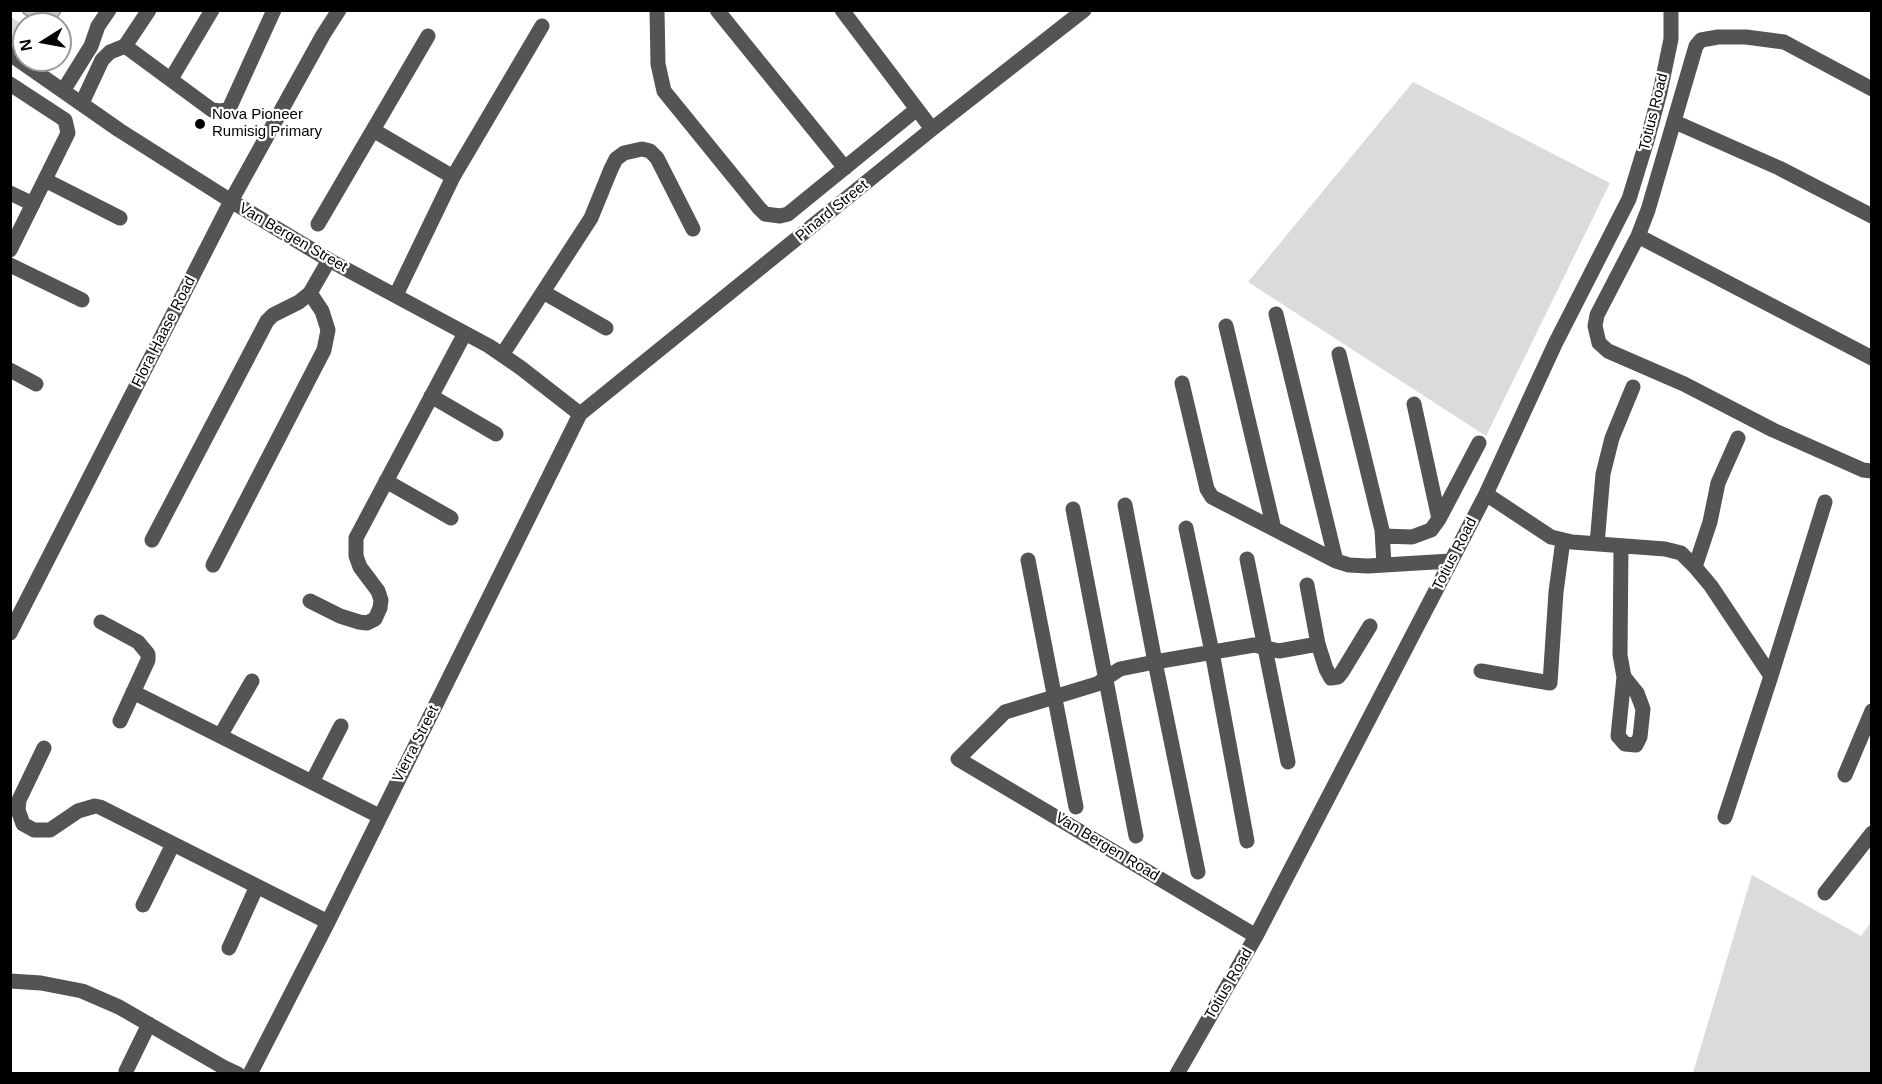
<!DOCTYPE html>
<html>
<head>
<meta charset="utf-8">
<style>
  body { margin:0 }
  #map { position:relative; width:1882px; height:1084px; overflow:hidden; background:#fff; font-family:Arial,sans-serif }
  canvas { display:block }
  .frame { position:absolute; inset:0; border:12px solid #000; pointer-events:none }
  .north { position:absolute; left:12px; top:12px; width:60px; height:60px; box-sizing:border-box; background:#fff; border:2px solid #999; border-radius:50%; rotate:259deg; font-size:16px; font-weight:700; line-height:24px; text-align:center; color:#000 }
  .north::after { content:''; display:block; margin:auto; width:21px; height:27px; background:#000; clip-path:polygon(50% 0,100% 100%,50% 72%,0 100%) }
</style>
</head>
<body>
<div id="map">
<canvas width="1882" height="1084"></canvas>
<div class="frame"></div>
<div class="north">N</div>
</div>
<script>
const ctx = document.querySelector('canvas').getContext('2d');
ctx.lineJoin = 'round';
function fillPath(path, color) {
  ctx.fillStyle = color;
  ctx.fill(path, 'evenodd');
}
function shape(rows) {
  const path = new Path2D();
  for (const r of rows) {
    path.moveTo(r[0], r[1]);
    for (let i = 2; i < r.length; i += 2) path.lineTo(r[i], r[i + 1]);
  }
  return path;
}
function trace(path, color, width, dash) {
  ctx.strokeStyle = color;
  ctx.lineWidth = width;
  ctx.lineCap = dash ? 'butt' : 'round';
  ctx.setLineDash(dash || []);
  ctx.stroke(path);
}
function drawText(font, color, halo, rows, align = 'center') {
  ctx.font = font + ' Arial,sans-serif';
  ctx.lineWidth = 4.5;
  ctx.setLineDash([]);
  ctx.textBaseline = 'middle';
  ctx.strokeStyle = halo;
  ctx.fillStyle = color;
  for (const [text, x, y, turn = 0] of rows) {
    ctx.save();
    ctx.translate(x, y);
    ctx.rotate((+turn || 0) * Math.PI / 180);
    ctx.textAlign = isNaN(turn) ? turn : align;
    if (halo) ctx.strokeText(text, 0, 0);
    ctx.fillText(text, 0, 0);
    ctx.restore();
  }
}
fillPath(shape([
  [10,16,24,26,24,54,11,46],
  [1413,82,1610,183,1486,436,1248,282],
  [1752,875,1861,936,1871,922,1871,1073,1693,1073]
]), '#dbdbdb');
const building = shape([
  [24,10,62,10,53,24,40,24,23,13,24,10]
]);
fillPath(building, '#c4c4c4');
trace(building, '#989898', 1.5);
trace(shape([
  [657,10,658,64,664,91,759,208,765,214,780,216,788,214,917,109],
  [717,10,845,168],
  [842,10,932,129],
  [125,46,212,110,221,111,229,109,274,10],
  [10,54,119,130,231,201,329,260,489,346,521,368,580,414],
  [171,79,212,10],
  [10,84,65,120,68,133,10,250],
  [1872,89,1784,42,1746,37,1718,37,1701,40,1696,46,1648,210,1638,236,1597,315,1595,326,1599,343,1608,351,1684,384,1773,430,1863,470,1872,471],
  [63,91,91,46,98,26,109,10],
  [82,103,102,60,110,52,125,46,149,10],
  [1675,122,1779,168,1872,216],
  [373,130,453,177],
  [45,180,120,218],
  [10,193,33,204],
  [318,224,428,36],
  [1638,236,1872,358],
  [10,265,82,300],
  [543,292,606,328],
  [396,295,453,177,542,26],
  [1276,314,1336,561],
  [1226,326,1274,529],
  [1339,354,1382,530,1384,565],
  [502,355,591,218,611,169,616,159,624,153,642,149,650,151,657,158,693,229],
  [10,370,36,384],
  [1182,383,1207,489,1212,497,1336,561,1349,565,1368,566,1451,561],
  [431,396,496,434],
  [1414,404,1439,519],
  [386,481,451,518],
  [1486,494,1551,537,1572,542,1665,549,1681,553,1695,567,1711,586,1771,676],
  [1125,505,1155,662,1198,872],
  [1073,509,1136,836],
  [1186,528,1212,652,1247,841],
  [1383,536,1412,537,1431,530,1439,519,1479,443],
  [152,540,267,321,273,315,299,302,310,293,329,260],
  [1597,544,1603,474,1612,438,1633,387],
  [1621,547,1620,655,1624,677,1618,736,1625,744,1636,745,1640,737,1643,709,1637,693,1624,677],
  [1247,559,1288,762],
  [1028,560,1076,807],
  [213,565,324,350,328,330,322,311,310,293],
  [1695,567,1710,522,1718,483,1738,438],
  [1307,585,1318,644,1326,669,1331,678,1338,677,1342,672,1370,626],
  [310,601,340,616,359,622,367,623,375,619,380,608,381,600,378,591,360,567,356,556,356,538,465,333],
  [101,622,138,642,148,654,148,660,120,721],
  [10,633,231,201,323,35,339,10],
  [1481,671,1550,683,1556,592,1563,540],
  [133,692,379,816],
  [220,736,252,681],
  [44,748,19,800,18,810,23,824,34,830,50,830,78,811,95,806,100,807,328,922],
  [1845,775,1872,711],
  [312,782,341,726],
  [1725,817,1771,676,1825,502],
  [1825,893,1872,833],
  [143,905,173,844],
  [1256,936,958,759,1005,712,1097,684,1120,669,1155,662,1254,645,1279,651,1318,644],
  [229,948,257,886],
  [10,981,41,983,82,991,119,1007,223,1067,238,1074],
  [126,1071,149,1024],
  [250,1074,328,922,580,414,932,129,1084,10],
  [1177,1074,1256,936,1486,494,1555,344,1629,199,1648,137,1660,92,1671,39,1671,10]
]), '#545454', 15);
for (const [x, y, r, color] of [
  [200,124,6,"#000"]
]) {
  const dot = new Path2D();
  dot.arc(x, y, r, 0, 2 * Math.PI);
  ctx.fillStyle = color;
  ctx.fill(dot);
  trace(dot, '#fff', 2);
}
drawText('15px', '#000', '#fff', [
  ["Totius Road",1654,112,-76],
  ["Pinard Street",832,211,-39],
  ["Van Bergen Street",293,238,30],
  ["Flora Haase Road",164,332,-63],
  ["Totius Road",1455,554,-63],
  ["Vierra Street",416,744,-63],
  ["Van Bergen Road",1107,847,31],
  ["Totius Road",1229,984,-60]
]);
drawText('15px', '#000', '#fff', [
  ["Nova Pioneer",212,115],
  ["Rumisig Primary",212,132]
], 'left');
</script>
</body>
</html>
